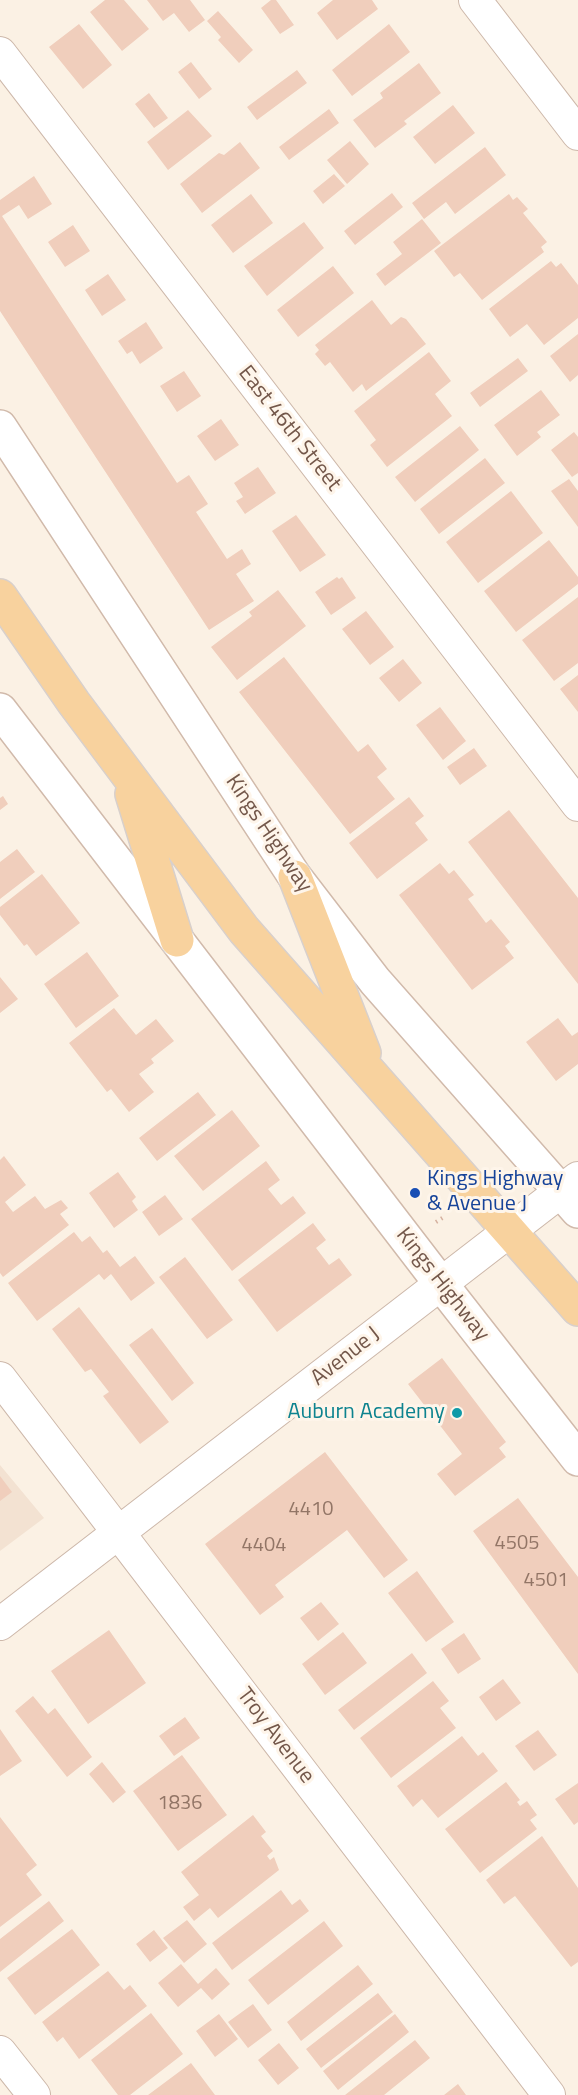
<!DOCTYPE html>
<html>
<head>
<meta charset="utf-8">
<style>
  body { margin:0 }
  canvas { display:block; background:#fbf1e4 }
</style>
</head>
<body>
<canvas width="578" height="2095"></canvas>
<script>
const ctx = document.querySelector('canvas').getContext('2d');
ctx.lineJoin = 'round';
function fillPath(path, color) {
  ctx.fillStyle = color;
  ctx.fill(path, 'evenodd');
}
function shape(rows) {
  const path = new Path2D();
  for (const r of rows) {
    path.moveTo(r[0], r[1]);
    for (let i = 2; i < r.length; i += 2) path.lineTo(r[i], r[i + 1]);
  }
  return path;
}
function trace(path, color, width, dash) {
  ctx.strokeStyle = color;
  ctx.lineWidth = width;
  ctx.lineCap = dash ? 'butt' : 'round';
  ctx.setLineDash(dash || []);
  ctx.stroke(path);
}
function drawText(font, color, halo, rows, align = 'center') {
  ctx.font = font + ' "Titillium Web",sans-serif';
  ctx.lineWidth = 6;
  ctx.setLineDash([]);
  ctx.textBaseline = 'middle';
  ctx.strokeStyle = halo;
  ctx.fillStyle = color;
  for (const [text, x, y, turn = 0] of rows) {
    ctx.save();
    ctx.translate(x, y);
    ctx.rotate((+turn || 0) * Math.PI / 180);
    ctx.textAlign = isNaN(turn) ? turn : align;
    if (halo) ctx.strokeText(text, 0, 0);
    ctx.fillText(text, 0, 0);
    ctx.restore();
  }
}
fillPath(shape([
  [0,1465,44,1518,0,1551]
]), '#f3e2d2');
fillPath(shape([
  [105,0,124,0,149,29,122,51,90,12],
  [147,0,190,0,205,20,189,32,174,13,163,21],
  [271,0,276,0,294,25,280,34,261,8],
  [333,0,372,0,378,9,337,40,317,13],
  [218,11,253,50,239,63,218,40,221,37,207,21],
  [79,24,112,65,83,89,49,47],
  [389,24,410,52,352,96,332,70],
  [191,62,212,89,199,99,178,72],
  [419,63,441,93,404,121,407,124,375,148,353,120,383,98,380,93],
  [297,70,307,83,257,120,247,107],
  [149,93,168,118,154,128,135,104],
  [453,105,475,133,435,164,413,137],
  [329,109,339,123,289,160,279,147],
  [188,110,212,136,168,170,147,142],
  [350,141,369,164,347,184,327,160],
  [240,142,260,168,202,213,180,184,219,153,224,155],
  [485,147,506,175,455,214,446,202,424,219,412,203],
  [334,174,345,186,323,204,313,191],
  [34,176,52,204,28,219,19,205,2,216,177,483,189,475,208,504,196,512,227,559,242,549,251,564,236,574,254,601,209,630,0,311,0,200],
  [392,193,403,207,355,245,344,231],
  [251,194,273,223,233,253,211,225],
  [509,194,513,200,517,197,528,209,523,213,547,242,541,247,544,252,482,300,460,273,454,277,434,251],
  [422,219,441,243,385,286,376,274,402,254,393,242],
  [304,222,324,248,267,296,244,266],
  [73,225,90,251,65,267,48,242],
  [551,261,556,267,561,263,578,285,578,318,544,345,527,324,510,337,489,309],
  [333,266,354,293,298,337,277,310],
  [108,274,126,300,102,316,85,290],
  [372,300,391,325,401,317,406,319,426,344,366,391,362,384,353,392,330,362,325,366,315,354,319,350,315,345],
  [146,322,163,348,140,364,132,351,127,354,118,341],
  [578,334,578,375,570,382,550,356],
  [429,352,451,381,435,394,452,416,387,467,370,445,376,440,354,411],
  [518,358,528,371,480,407,470,393],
  [184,371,201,396,177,412,160,386],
  [541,390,560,415,537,432,541,437,517,456,494,425],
  [221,419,239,445,215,461,197,436],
  [460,426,479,450,415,502,395,477],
  [574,432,578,437,578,473,572,477,551,450],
  [485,458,505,483,439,534,420,509],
  [258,467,276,493,245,514,236,501,243,497,234,483],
  [569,479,578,491,578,527,551,491],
  [511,491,543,533,478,583,446,542],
  [296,515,326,555,300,572,272,531],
  [549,540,578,577,578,584,516,632,484,591],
  [337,577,339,579,342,577,356,598,331,615,315,592],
  [278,590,306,626,237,680,211,647,252,616,249,612],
  [578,597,578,663,554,681,522,640],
  [366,611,394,647,370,665,342,629],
  [284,657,358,752,368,744,387,769,377,777,395,799,350,834,239,692],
  [403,659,422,683,399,702,379,678],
  [578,675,578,712,560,689],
  [440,707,466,741,443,760,416,725],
  [474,748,487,766,460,785,447,767],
  [3,796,8,804,0,810,0,798],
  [409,797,424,816,415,823,428,840,377,879,349,843],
  [509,810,578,898,578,984,468,842],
  [17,849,35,872,0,899,0,862],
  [440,863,449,874,454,870,474,895,468,899,486,923,491,919,510,942,505,946,514,958,472,990,399,895],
  [42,874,80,923,36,956,27,944,24,946,0,915,0,907],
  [87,952,119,996,76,1028,44,984],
  [0,977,18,999,0,1013],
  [114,1008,136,1035,156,1019,174,1041,151,1059,154,1063,139,1074,154,1092,129,1112,111,1089,107,1092,69,1043],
  [558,1018,572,1036,578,1032,578,1064,556,1081,526,1042],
  [198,1092,216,1115,157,1161,139,1138],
  [232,1110,260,1146,203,1191,174,1156],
  [4,1156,26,1185,5,1202,13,1212,35,1196,45,1209,61,1200,68,1208,60,1214,69,1225,3,1277,0,1273,0,1160],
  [266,1161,280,1180,268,1189,281,1205,293,1196,306,1213,232,1271,191,1219],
  [118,1172,136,1197,132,1201,138,1210,114,1228,89,1193],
  [165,1195,183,1219,159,1236,142,1212],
  [313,1223,326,1240,316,1248,329,1265,339,1258,352,1275,277,1332,238,1280],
  [74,1232,82,1242,90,1236,103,1253,107,1250,120,1267,135,1256,155,1283,131,1301,111,1274,104,1280,99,1274,37,1321,8,1283],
  [185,1257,233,1320,207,1339,159,1277],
  [79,1307,169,1422,140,1444,103,1396,109,1392,91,1369,85,1372,52,1329],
  [152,1328,194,1383,172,1401,129,1345],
  [442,1358,506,1442,499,1448,506,1457,455,1496,437,1474,462,1454,408,1384],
  [325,1452,408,1560,384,1578,347,1530,275,1585,284,1597,260,1615,205,1544],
  [0,1476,12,1492,0,1501],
  [518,1498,578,1577,578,1674,473,1531],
  [417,1571,454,1622,426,1642,388,1593],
  [321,1602,339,1624,318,1641,300,1618],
  [109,1630,146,1683,88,1724,51,1671],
  [343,1632,367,1663,325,1695,302,1664],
  [464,1633,481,1659,458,1674,441,1649],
  [412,1653,427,1673,354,1730,338,1710],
  [503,1679,521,1703,496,1721,479,1697],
  [433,1681,449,1701,440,1708,456,1728,391,1778,360,1738],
  [33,1696,48,1714,55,1708,92,1757,67,1777,15,1711],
  [185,1717,200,1738,174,1756,159,1736],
  [0,1729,22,1761,0,1776],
  [538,1730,557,1755,534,1771,515,1746],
  [462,1736,478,1756,483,1752,498,1771,438,1818,422,1799,413,1807,397,1786],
  [182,1755,227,1815,178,1851,133,1791],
  [102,1762,126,1792,113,1803,89,1774],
  [506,1782,520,1800,517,1802,520,1806,527,1801,537,1815,530,1820,537,1829,480,1873,445,1829],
  [578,1783,578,1822,574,1825,555,1799],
  [253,1815,266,1832,261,1836,273,1851,267,1856,270,1860,274,1857,279,1870,218,1918,210,1908,194,1921,183,1907,199,1895,181,1872],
  [0,1817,37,1865,26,1874,42,1895,0,1927],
  [542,1836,578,1888,578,1962,571,1967,515,1896,504,1904,486,1880],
  [281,1890,292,1905,300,1899,309,1911,232,1970,212,1943],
  [49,1901,64,1921,0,1972,0,1939],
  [187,1920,207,1944,184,1963,163,1938],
  [324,1921,343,1946,268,2005,248,1980],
  [72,1929,100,1965,35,2015,7,1978],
  [154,1930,168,1948,150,1962,136,1944],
  [181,1964,198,1984,216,1968,230,1984,212,2000,201,1988,178,2007,158,1983],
  [358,1965,373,1984,301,2041,287,2022],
  [108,1971,124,1990,130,1985,147,2006,79,2059,63,2037,57,2042,42,2022],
  [378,1993,393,2012,321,2068,306,2049],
  [253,2004,272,2030,248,2048,228,2022],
  [151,2013,183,2054,130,2095,118,2095,91,2060],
  [219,2014,238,2039,215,2057,196,2031],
  [395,2014,409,2032,338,2090,323,2071],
  [415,2040,430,2058,384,2095,345,2095],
  [279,2043,299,2068,278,2085,258,2060],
  [191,2063,215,2095,148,2095],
  [458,2084,466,2095,444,2095]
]), '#f0cebc');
const street = shape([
  [475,0,578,134],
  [0,53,578,805],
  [0,1378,549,2095],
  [0,1624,578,1178],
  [0,2052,34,2095]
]);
const secondary = shape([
  [0,427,295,877,375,981,578,1211],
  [0,710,441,1284,578,1459]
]);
const primary = shape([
  [0,596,74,703,244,930,578,1309],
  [132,794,177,940],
  [295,877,364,1053]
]);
trace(street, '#cdb8aa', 34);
trace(secondary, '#d1baab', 36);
trace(primary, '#d8d0cc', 36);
trace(shape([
  [436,1222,444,1217]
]), '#d5b19f', 4, [1.5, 4.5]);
trace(street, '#fff', 32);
trace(secondary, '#fff', 33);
trace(primary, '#f8d29e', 33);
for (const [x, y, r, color] of [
  [415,1193,6,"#1a4fb4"],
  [457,1413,6,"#0f9aa8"]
]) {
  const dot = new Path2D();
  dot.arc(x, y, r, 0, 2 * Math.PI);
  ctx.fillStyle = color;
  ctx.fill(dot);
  trace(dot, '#fef5ea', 2);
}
drawText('20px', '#927566', null, [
  ["4410",311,1510],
  ["4505",517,1544],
  ["4404",264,1546],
  ["4501",546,1581],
  ["1836",180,1804]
]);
drawText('22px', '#73574a', '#fef5ea', [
  ["East 46th Street",289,429,52],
  ["Kings Highway",268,834,56],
  ["Kings Highway",442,1285,52],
  ["Avenue J",346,1357,-38],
  ["Troy Avenue",275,1736,53]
]);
drawText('22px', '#164399', '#fef5ea', [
  ["Kings Highway",427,1180],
  ["& Avenue J",427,1205]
], 'left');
drawText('22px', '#0d838f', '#fef5ea', [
  ["Auburn Academy",445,1413]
], 'right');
</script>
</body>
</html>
